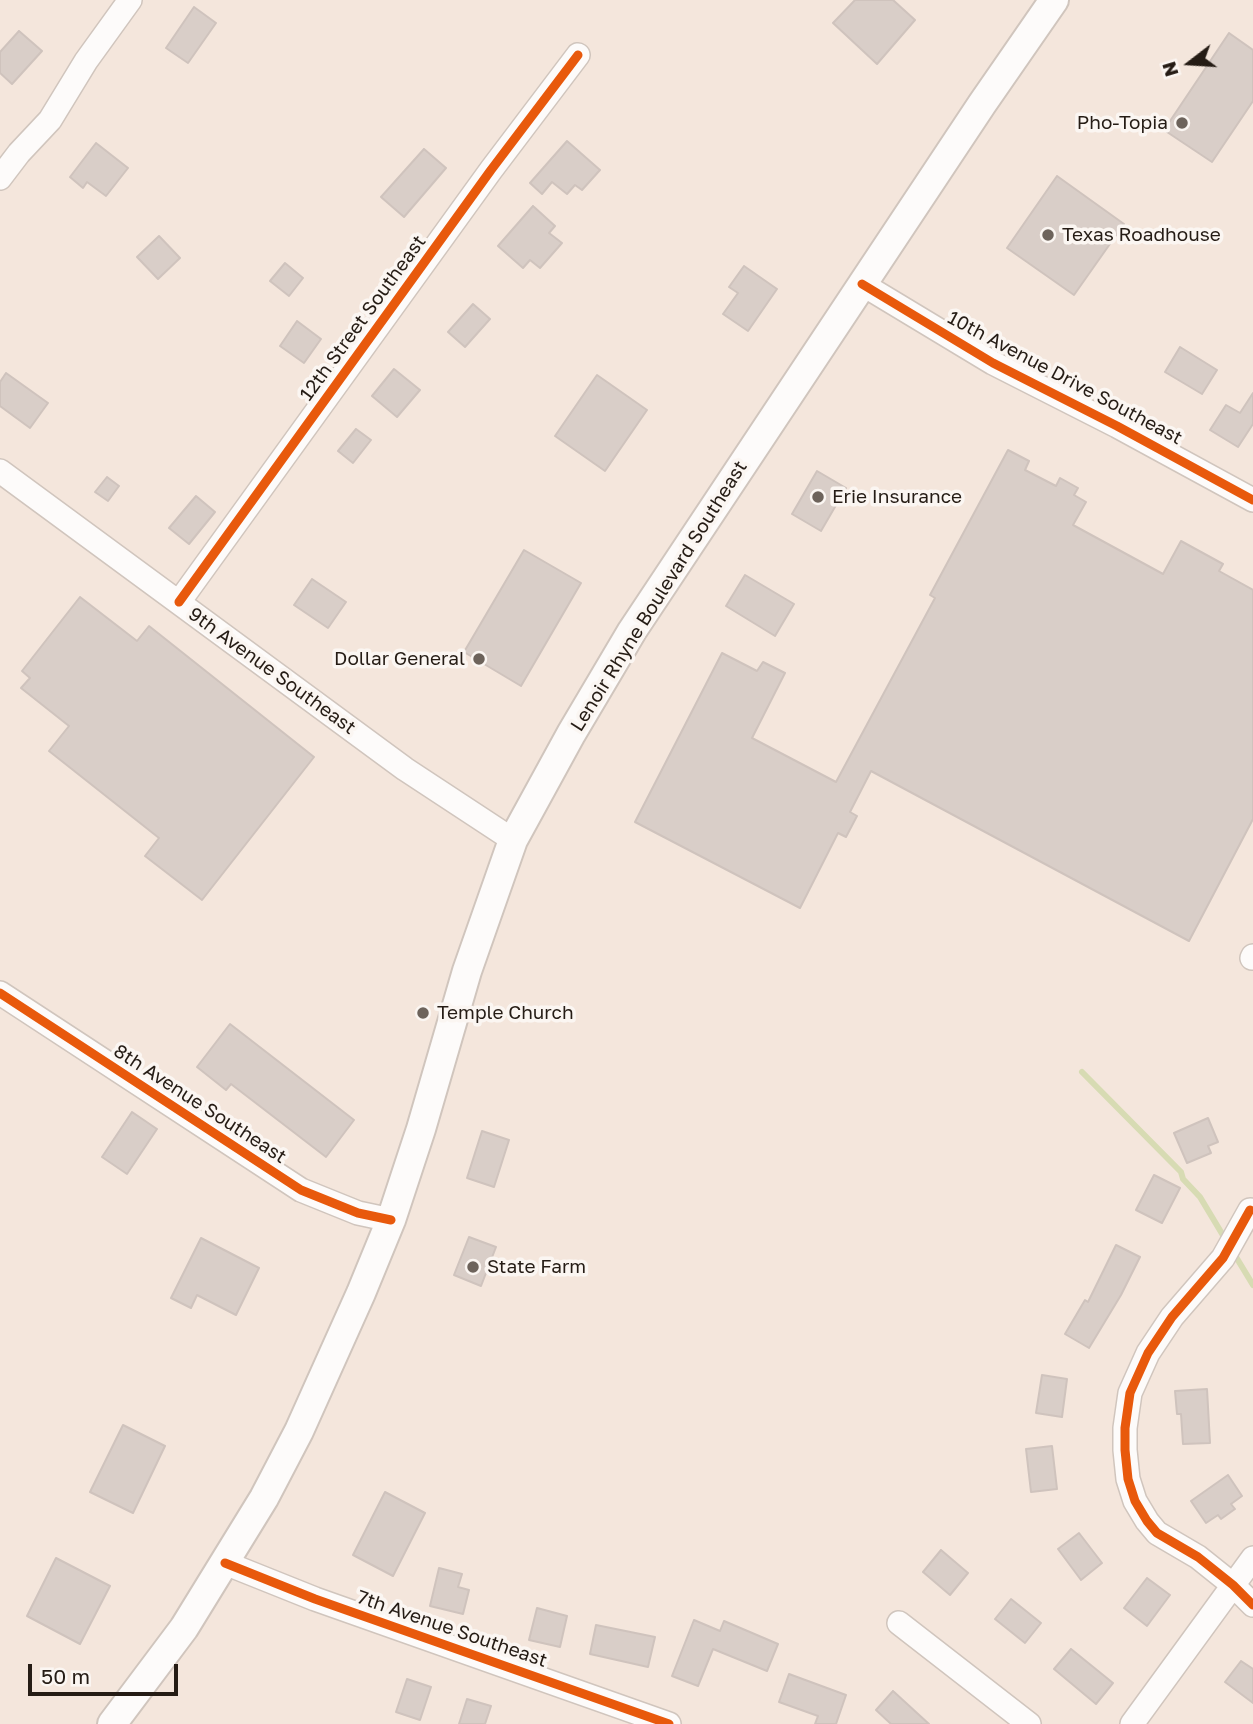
<!DOCTYPE html>
<html>
<head>
<meta charset="utf-8">
<style>
  body { margin:0 }
  #map { position:relative; width:1253px; height:1724px; overflow:hidden; background:#f4e6dc; font-family:"Golos Text",sans-serif }
  canvas { display:block }
  .north { position:absolute; left:1155px; top:28px; width:70px; height:70px; -webkit-text-stroke:5px #fbf6f2; paint-order:stroke; rotate:253deg; font-size:19px; font-weight:700; line-height:28px; text-align:center; color:#251c15 }
  .north::after { content:''; display:block; margin:auto; width:24px; height:32px; background:#251c15; clip-path:polygon(50% 0,100% 100%,50% 72%,0 100%) }
  .scale { position:absolute; left:28px; top:1664px; width:150px; height:32px; box-sizing:border-box; border:4px solid #251c15; border-top:0; padding-left:9px; font-size:21px; line-height:24px; white-space:nowrap; color:#251c15; -webkit-text-stroke:5px #fbf6f2; paint-order:stroke }
</style>
</head>
<body>
<div id="map">
<canvas width="1253" height="1724"></canvas>
<div class="north">N</div>
<div class="scale">50 m</div>
</div>
<script>
const ctx = document.querySelector('canvas').getContext('2d');
ctx.lineJoin = 'round';
function shape(rows) {
  const path = new Path2D();
  for (const r of rows) {
    path.moveTo(r[0], r[1]);
    for (let i = 2; i < r.length; i += 2) path.lineTo(r[i], r[i + 1]);
  }
  return path;
}
function trace(path, color, width, dash) {
  ctx.strokeStyle = color;
  ctx.lineWidth = width;
  ctx.lineCap = dash ? 'butt' : 'round';
  ctx.setLineDash(dash || []);
  ctx.stroke(path);
}
function fillPath(path, color) {
  ctx.fillStyle = color;
  ctx.fill(path, 'evenodd');
}
function drawText(font, color, halo, rows, align = 'center') {
  ctx.font = font + ' "Golos Text",sans-serif';
  ctx.lineWidth = 7;
  ctx.setLineDash([]);
  ctx.textBaseline = 'middle';
  ctx.strokeStyle = halo;
  ctx.fillStyle = color;
  for (const [text, x, y, turn = 0] of rows) {
    ctx.save();
    ctx.translate(x, y);
    ctx.rotate((+turn || 0) * Math.PI / 180);
    ctx.textAlign = isNaN(turn) ? turn : align;
    if (halo) ctx.strokeText(text, 0, 0);
    ctx.fillText(text, 0, 0);
    ctx.restore();
  }
}
trace(shape([
  [1082,1072,1181,1172,1183,1179,1200,1197,1227,1242],
  [1233,1252,1253,1285]
]), '#d7dbb3', 6);
const building = shape([
  [855,0,893,0,915,20,877,64,833,23,855,0],
  [194,7,216,23,188,63,166,48,194,7],
  [19,31,42,51,12,84,0,73,0,52,19,31],
  [1229,33,1253,50,1253,101,1212,162,1164,130,1229,33],
  [567,141,600,170,582,190,575,185,567,194,552,182,542,194,530,183,567,141],
  [96,143,128,168,106,196,87,182,83,188,70,177,96,143],
  [424,149,446,168,404,217,381,197,424,149],
  [1057,176,1124,224,1074,295,1007,248,1057,176],
  [533,206,555,226,549,233,562,243,540,268,530,260,523,268,498,246,533,206],
  [159,236,180,258,158,279,137,257,159,236],
  [285,263,303,278,289,296,270,281,285,263],
  [744,266,777,289,748,331,723,314,738,293,729,287,744,266],
  [473,304,490,319,465,347,448,332,473,304],
  [297,321,321,339,304,363,280,346,297,321],
  [1180,347,1217,370,1202,394,1165,372,1180,347],
  [394,369,420,390,397,417,372,396,394,369],
  [6,373,48,403,30,428,0,406,0,382,6,373],
  [597,375,647,410,605,471,555,436,597,375],
  [1253,393,1253,424,1238,447,1210,430,1226,405,1240,413,1253,393],
  [356,429,371,440,353,463,338,451,356,429],
  [1008,450,1029,461,1025,470,1056,486,1060,478,1078,488,1074,495,1086,502,1073,525,1163,574,1181,541,1223,564,1219,571,1253,590,1253,819,1189,941,871,771,850,812,857,816,846,837,838,833,800,908,635,822,722,653,757,671,763,662,785,673,752,738,836,782,935,598,930,595,1008,450],
  [817,471,846,488,821,531,792,514,817,471],
  [107,477,119,486,108,501,95,492,107,477],
  [196,496,215,512,189,544,169,528,196,496],
  [524,550,581,583,521,686,464,652,524,550],
  [745,575,794,604,775,636,726,606,745,575],
  [312,579,346,602,328,628,294,605,312,579],
  [80,597,137,641,149,626,314,757,202,900,145,856,159,838,49,751,69,726,21,688,30,678,22,671,80,597],
  [230,1024,354,1120,326,1157,231,1084,226,1090,197,1067,230,1024],
  [132,1112,157,1129,127,1174,102,1157,132,1112],
  [1208,1118,1218,1142,1208,1146,1211,1153,1187,1163,1174,1133,1208,1118],
  [482,1131,509,1140,494,1187,467,1178,482,1131],
  [1154,1175,1180,1188,1162,1223,1136,1210,1154,1175],
  [469,1237,496,1247,481,1286,454,1275,469,1237],
  [201,1238,259,1268,236,1315,197,1295,191,1308,171,1298,201,1238],
  [1116,1245,1140,1257,1121,1295,1089,1348,1065,1334,1085,1300,1088,1302,1116,1245],
  [1042,1375,1067,1379,1062,1417,1036,1413,1042,1375],
  [1207,1389,1210,1443,1183,1444,1181,1414,1177,1414,1175,1391,1207,1389],
  [123,1425,165,1446,133,1513,90,1492,123,1425],
  [1052,1446,1057,1489,1031,1492,1026,1449,1052,1446],
  [1228,1475,1242,1496,1231,1504,1235,1509,1221,1519,1218,1515,1206,1523,1191,1501,1228,1475],
  [385,1492,425,1513,393,1576,353,1555,385,1492],
  [1079,1533,1102,1563,1081,1580,1058,1549,1079,1533],
  [941,1550,968,1573,950,1595,923,1572,941,1550],
  [56,1558,110,1586,80,1644,27,1616,56,1558],
  [439,1568,462,1574,458,1587,469,1590,463,1614,430,1606,439,1568],
  [1147,1578,1170,1595,1147,1626,1124,1608,1147,1578],
  [1011,1599,1041,1623,1025,1643,995,1619,1011,1599],
  [537,1608,567,1616,560,1647,529,1640,537,1608],
  [694,1620,720,1631,724,1621,778,1644,767,1671,713,1649,698,1686,672,1676,694,1620],
  [596,1625,655,1637,648,1667,590,1654,596,1625],
  [1071,1649,1113,1683,1096,1704,1054,1669,1071,1649],
  [1241,1661,1253,1669,1253,1703,1225,1682,1241,1661],
  [789,1674,846,1695,836,1724,815,1724,818,1716,779,1702,789,1674],
  [407,1679,431,1687,420,1720,396,1712,407,1679],
  [893,1691,929,1724,891,1724,876,1710,893,1691],
  [467,1699,491,1706,485,1724,459,1724,467,1699]
]);
fillPath(building, '#d9cec8');
trace(building, '#cfc3bd', 2);
const minor = shape([
  [0,178,19,153,50,120,86,61,130,0],
  [862,284,993,363,1117,426,1253,500],
  [0,471,405,769,513,840],
  [179,602,491,170,578,55],
  [1252,958,1253,956],
  [0,993,301,1190,358,1213,391,1220],
  [1250,1210,1223,1258,1172,1317,1148,1353,1130,1393,1125,1428,1125,1450,1128,1479,1135,1501,1147,1521,1157,1533,1198,1557,1233,1585,1253,1605],
  [225,1563,315,1599,669,1724],
  [899,1623,1029,1724],
  [1132,1724,1253,1558]
]);
const major = shape([
  [112,1724,184,1628,264,1498,299,1431,361,1293,391,1220,421,1129,467,971,513,840,571,734,632,631,982,104,1054,0]
]);
trace(minor, '#d0c5bd', 26);
trace(major, '#d0c5bd', 32);
trace(minor, '#fdfbfa', 23);
trace(major, '#fdfbfa', 28);
trace(shape([
  [862,284,993,363,1117,426,1253,500],
  [179,602,491,170,578,55],
  [0,993,301,1190,358,1213,391,1220],
  [1250,1210,1223,1258,1172,1317,1148,1353,1130,1393,1125,1428,1125,1450,1128,1479,1135,1501,1147,1521,1157,1533,1198,1557,1233,1585,1253,1605],
  [225,1563,315,1599,669,1724]
]), '#e8590c', 9);
for (const [x, y, r, color] of [
  [1182,123,7,"#6d635b"],
  [1048,235,7,"#6d635b"],
  [818,497,7,"#6d635b"],
  [479,659,7,"#6d635b"],
  [423,1013,7,"#6d635b"],
  [473,1267,7,"#6d635b"]
]) {
  const dot = new Path2D();
  dot.arc(x, y, r, 0, 2 * Math.PI);
  ctx.fillStyle = color;
  ctx.fill(dot);
  trace(dot, '#fbf6f2', 2.5);
}
drawText('19px', '#251c15', '#fbf6f2', [
  ["Pho-Topia",1168,123,"right"],
  ["Texas Roadhouse",1062,235],
  ["Erie Insurance",832,497],
  ["Dollar General",465,659,"right"],
  ["Temple Church",437,1013],
  ["State Farm",487,1267]
], 'left');
drawText('19px', '#251c15', '#fbf6f2', [
  ["12th Street Southeast",363,318,-54],
  ["10th Avenue Drive Southeast",1065,378,28],
  ["Lenoir Rhyne Boulevard Southeast",659,596,-58],
  ["9th Avenue Southeast",272,671,36],
  ["8th Avenue Southeast",200,1104,33],
  ["7th Avenue Southeast",452,1629,19]
]);
</script>
</body>
</html>
